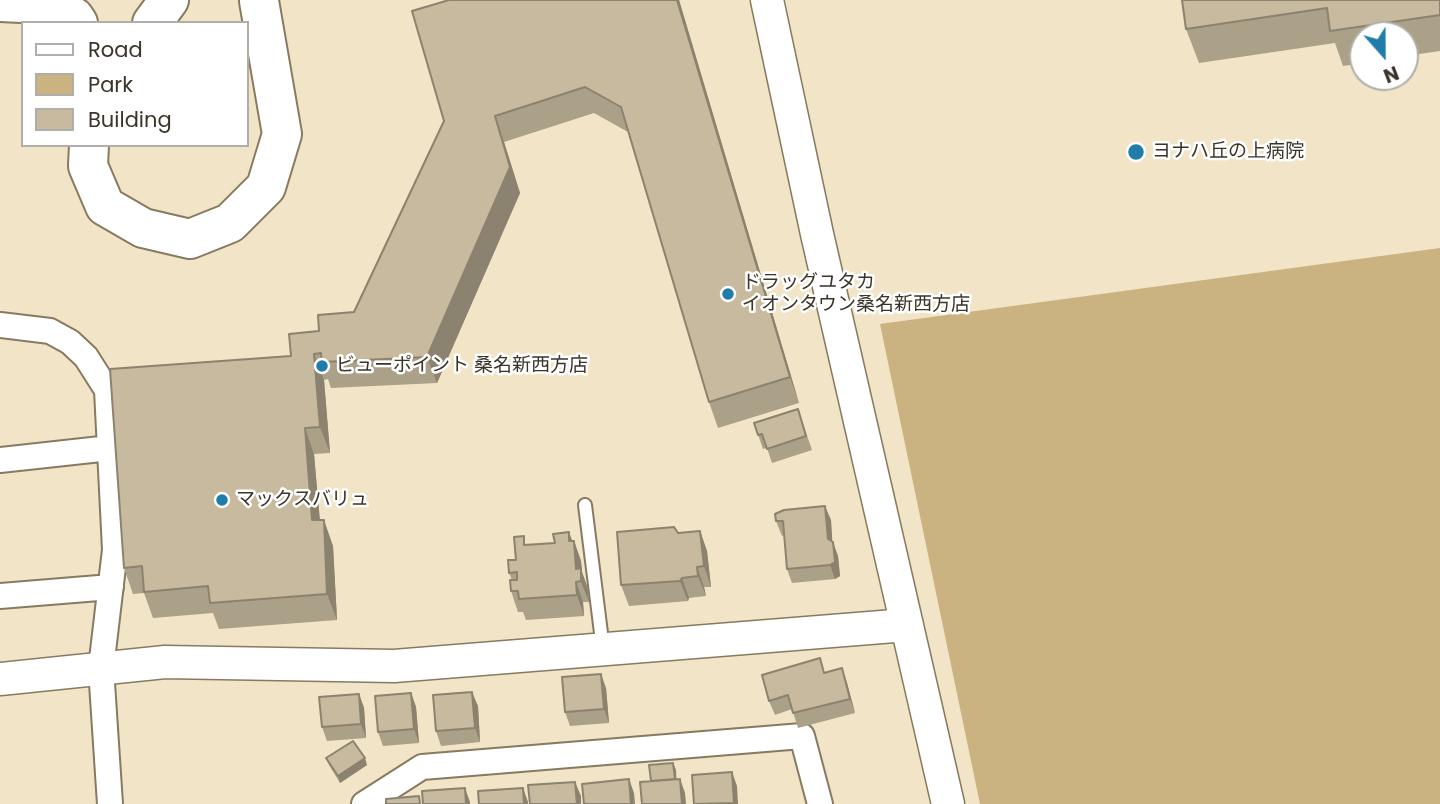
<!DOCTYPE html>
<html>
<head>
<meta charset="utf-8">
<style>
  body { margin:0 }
  #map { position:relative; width:1440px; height:804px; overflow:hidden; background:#f1e4c7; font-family:Poppins,sans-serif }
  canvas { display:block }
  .legend { position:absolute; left:21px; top:21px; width:228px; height:126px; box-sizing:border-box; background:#fff; border:2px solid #b0aea9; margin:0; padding:9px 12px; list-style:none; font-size:21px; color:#3a3429 }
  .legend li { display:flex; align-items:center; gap:14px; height:35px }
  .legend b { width:35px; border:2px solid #b0aea9 }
  .north { position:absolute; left:1349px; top:21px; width:70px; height:70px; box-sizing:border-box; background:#fff; border:2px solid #b0aea9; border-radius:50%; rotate:159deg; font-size:19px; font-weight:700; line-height:28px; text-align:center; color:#3a3429 }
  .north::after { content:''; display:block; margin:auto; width:24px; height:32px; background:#207daa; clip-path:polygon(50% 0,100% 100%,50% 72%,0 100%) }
</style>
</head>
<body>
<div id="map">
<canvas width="1440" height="804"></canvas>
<ul class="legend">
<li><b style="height:9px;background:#fff"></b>Road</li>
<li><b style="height:19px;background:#cab281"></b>Park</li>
<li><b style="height:19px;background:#c7ba9e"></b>Building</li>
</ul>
<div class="north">N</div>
</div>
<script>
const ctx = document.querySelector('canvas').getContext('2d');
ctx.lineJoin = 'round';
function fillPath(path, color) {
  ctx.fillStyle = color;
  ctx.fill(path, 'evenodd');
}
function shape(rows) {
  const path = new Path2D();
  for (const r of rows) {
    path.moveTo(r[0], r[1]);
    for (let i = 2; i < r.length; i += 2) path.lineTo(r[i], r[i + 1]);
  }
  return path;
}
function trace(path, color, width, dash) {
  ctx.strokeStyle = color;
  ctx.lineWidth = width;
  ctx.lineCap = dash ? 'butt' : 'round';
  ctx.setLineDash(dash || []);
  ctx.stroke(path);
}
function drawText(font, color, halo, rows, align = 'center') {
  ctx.font = font + ' Poppins,"Noto Sans JP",sans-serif';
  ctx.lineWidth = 5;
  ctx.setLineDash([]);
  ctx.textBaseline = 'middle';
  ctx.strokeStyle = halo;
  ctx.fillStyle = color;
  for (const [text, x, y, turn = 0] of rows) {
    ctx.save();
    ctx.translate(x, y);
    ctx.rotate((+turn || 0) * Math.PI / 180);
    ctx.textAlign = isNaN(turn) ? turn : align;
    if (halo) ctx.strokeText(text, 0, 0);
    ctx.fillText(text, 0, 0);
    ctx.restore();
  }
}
fillPath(shape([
  [1440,248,1440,804,980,804,880,324]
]), '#cab281');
const service = shape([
  [585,505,603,649]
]);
const minor = shape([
  [0,325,50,331,70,342,86,357,107,390,115,550,101,668,110,804],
  [0,460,110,448],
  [0,596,111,587],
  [364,804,422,767,802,736,820,804]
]);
const tertiary = shape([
  [767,0,817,234,948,804],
  [0,679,165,662,394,666,907,625]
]);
const trunk = shape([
  [0,2,42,4,74,17,78,23],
  [152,23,169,0],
  [89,145,88,166,105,206,143,228,190,239,230,223,266,187,282,134,259,1]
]);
trace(service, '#877a60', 16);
trace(minor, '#877a60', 28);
trace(tertiary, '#877a60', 35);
trace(trunk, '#877a60', 42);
trace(service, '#fff', 12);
trace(minor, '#fff', 24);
trace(tertiary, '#fff', 32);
trace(trunk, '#fff', 38);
fillPath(shape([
  [449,0,679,0,799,403,718,428,709,402,628,132,594,113,504,142,520,193,437,383,331,388,328,379,324,380,330,453,314,454,320,520,333,546,337,620,219,629,213,613,153,618,144,593,133,594,124,568,291,356,319,331,354,312,444,121],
  [1182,0,1440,0,1440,51,1405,56,1405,35,1363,35,1363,63,1343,66,1335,43,1199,63,1186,29],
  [798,409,812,450,772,463,767,448,763,449,754,423],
  [775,514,831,520,832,542,838,556,840,576,835,579,792,583,787,569,784,535,782,536,776,521],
  [700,531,707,551,711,587,704,587,706,596,689,598,688,601,629,606,621,585,678,533],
  [569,532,572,541,574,541,581,561,582,572,588,589,589,602,583,602,584,616,526,620,523,612,518,612,511,591,512,580,509,573,516,560,527,545,555,543],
  [825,673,847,683,855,713,798,728,792,709,775,715,769,701],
  [606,688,609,723,570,726,565,712],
  [411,693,416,707,419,743,383,746,378,732],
  [359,694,364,708,366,738,327,741,322,727],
  [478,706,480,742,441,746,436,731],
  [326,758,367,765,340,783,329,765]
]), '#aba088');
fillPath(shape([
  [677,0,679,0,799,403,790,377],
  [495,116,504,142,520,193,437,383,427,357],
  [314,354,324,380,330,453,320,427],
  [305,428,314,454,322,546,312,520],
  [825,506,831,520,833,553,828,539],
  [324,520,333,546,337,620,327,594],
  [700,531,707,551,711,587,704,566],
  [569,532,574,546,574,541,581,561,582,572,588,589,589,602,576,569,569,541],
  [833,542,838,556,840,576,835,579,830,565],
  [697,567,704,587,706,596,698,576],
  [682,578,689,598,688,601,680,581],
  [576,582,583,602,584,616,577,595],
  [842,668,847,683,855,713,850,699],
  [601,674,606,688,609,723,604,709],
  [472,692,478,706,480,742,475,728],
  [411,693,416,707,419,743,414,729],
  [359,694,364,708,366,738,361,724],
  [365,758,367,765,340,783,338,776],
  [673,763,676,770,677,789,675,782],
  [732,772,737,786,738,804,734,804],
  [629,779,634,793,635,804,631,804],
  [680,779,685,793,686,804,682,804],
  [575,782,581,796,581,804,577,804],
  [465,788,470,802,470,804,466,804],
  [523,788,528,802,528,804,524,804]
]), '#8b826f');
const building = shape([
  [449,0,677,0,790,377,709,402,621,107,585,87,495,116,510,167,427,357,322,362,321,353,314,354,320,427,305,428,312,520,324,520,327,594,210,603,208,586,144,592,142,566,124,568,110,369,291,356,289,334,319,331,318,315,354,312,444,121,412,11,449,0],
  [1182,0,1440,0,1440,15,1330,31,1327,8,1186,29,1182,0],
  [798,409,806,436,767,449,762,434,758,435,754,423,798,409],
  [825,506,828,539,833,542,835,562,830,565,787,569,783,521,776,521,775,514,784,510,825,506],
  [674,527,678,533,700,531,704,566,697,567,698,576,682,578,680,581,621,585,617,532,674,527],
  [569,532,569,541,574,541,576,569,581,568,581,581,576,582,577,595,519,599,518,591,511,591,510,580,517,580,517,572,509,573,508,560,516,560,514,537,524,536,524,545,555,543,553,534,569,532],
  [820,658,824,673,842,668,850,699,793,713,788,695,769,701,762,675,820,658],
  [601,674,604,709,565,712,562,677,601,674],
  [472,692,475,728,436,731,433,695,472,692],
  [411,693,414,729,378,732,375,696,411,693],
  [359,694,361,724,322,727,319,697,359,694],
  [353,741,365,758,338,776,326,758,353,741],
  [673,763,675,779,651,781,649,765,673,763],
  [732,772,734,803,694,804,692,775,732,772],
  [629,779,631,804,584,804,582,784,629,779],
  [680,779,682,804,642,804,640,782,680,779],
  [575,782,577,804,530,804,528,785,575,782],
  [465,788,466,804,423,804,422,791,465,788],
  [523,788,524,804,479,804,478,791,523,788],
  [419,796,420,804,386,804,386,799,419,796]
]);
fillPath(building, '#c7ba9e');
trace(building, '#8b826f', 2);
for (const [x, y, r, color] of [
  [1136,152,9,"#207daa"],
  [728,294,7,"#207daa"],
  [322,366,7,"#207daa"],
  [222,500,7,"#207daa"]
]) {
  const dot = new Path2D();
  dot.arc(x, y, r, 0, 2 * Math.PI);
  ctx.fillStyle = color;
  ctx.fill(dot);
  trace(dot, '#fff', 2.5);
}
drawText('19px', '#3a3429', '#fff', [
  ["ヨナハ丘の上病院",1152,152],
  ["ドラッグユタカ",742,283],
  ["イオンタウン桑名新西方店",742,305],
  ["ビューポイント 桑名新西方店",336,366],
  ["マックスバリュ",236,500]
], 'left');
</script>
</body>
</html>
